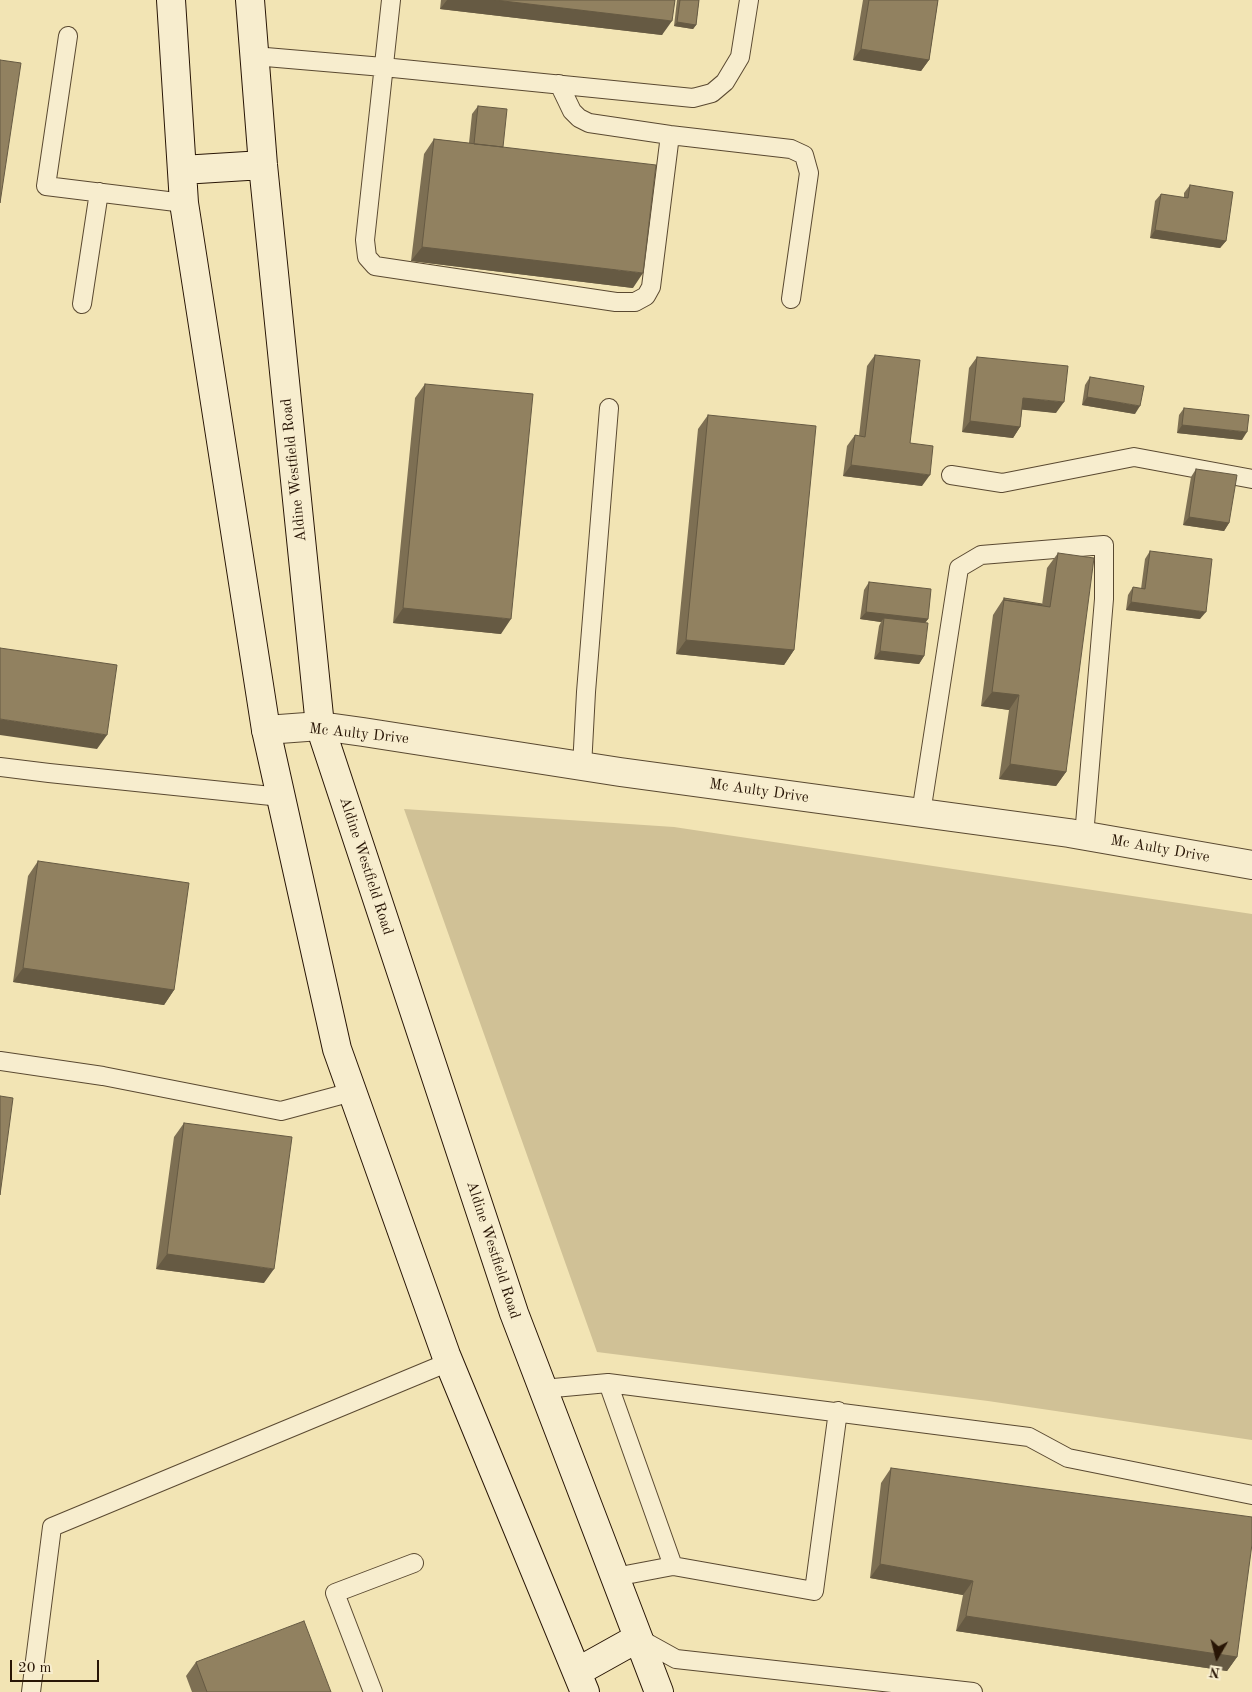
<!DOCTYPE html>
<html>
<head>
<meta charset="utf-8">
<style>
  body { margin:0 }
  #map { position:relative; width:1252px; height:1692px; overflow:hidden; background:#f2e4b4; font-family:"Old Standard TT",serif }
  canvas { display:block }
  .north { position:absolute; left:1192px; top:1632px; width:50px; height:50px; -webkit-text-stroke:4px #f7edce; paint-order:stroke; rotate:188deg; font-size:14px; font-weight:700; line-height:20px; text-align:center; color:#281505 }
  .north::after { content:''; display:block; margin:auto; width:18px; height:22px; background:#281505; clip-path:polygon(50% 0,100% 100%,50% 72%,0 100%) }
  .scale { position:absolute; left:10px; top:1660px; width:89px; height:22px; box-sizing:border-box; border:2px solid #281505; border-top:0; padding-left:6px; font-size:15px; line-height:18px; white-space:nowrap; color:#281505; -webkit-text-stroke:4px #f7edce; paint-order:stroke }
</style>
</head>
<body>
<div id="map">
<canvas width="1252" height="1692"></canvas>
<div class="north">N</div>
<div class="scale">20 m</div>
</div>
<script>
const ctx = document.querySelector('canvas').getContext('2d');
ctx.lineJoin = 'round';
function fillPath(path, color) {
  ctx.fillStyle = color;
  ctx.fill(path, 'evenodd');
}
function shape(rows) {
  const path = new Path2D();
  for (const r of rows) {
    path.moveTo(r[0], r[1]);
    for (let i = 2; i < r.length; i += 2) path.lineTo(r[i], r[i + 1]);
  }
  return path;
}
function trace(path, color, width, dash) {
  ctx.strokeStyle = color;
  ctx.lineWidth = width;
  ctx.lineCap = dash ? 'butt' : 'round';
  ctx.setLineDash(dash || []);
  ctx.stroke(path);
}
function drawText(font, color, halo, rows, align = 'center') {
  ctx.font = font + ' "Old Standard TT",serif';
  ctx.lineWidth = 5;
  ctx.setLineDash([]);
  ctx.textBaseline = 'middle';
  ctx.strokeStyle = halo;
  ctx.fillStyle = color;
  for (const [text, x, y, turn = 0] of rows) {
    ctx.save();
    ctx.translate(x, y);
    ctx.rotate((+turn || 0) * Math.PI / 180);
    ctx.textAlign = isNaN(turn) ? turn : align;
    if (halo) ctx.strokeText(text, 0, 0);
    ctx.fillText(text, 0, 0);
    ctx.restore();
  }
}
fillPath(shape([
  [404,809,674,827,1252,914,1252,1440,988,1401,597,1352]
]), '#d0c196');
const lane = shape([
  [391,0,365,240,367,257,375,266,616,302,635,302,646,296,651,287,670,135],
  [68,36,46,186,184,203],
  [254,56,383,67,693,98,712,93,725,82,740,57,749,0],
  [559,84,572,111,579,118,589,123,670,135,791,149,804,155,809,173,791,299],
  [82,304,99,192],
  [951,475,1002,483,1134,457,1252,479],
  [0,767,49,773,281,797],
  [582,767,586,692,609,408],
  [921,813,959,568,981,555,1104,545,1104,599,1084,836],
  [0,1061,103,1076,281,1111,352,1092],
  [608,1383,673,1566],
  [543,1389,608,1383,1029,1437,1068,1458,1252,1495],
  [615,1577,673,1566,814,1591,838,1411],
  [638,1638,676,1659,973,1692],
  [31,1692,52,1527,449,1362],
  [373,1692,335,1593,414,1563]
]);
const street = shape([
  [266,730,320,726,363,732,620,772,1069,833,1252,865]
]);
const secondary = shape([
  [171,0,184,203,266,730,337,1049,446,1355,585,1692],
  [250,0,263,165,320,726,514,1313,659,1692],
  [182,170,263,165],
  [577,1672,638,1638]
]);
trace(lane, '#5a4931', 20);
trace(street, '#5a4931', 30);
trace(secondary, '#281505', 30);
trace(lane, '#f7edce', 18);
trace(street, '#f7edce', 28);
trace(secondary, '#f7edce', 28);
fillPath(shape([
  [441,0,675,0,662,35,440,9],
  [677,0,699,0,696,25,693,29,674,26],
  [863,0,938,0,929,60,921,71,853,60],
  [478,106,503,147,633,288,411,261,424,154,434,139,469,143,472,114],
  [1190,185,1226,241,1220,248,1150,238,1155,201,1161,194,1184,198,1184,193],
  [875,355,910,443,922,486,843,476,847,446,855,435,859,436,867,366],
  [977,357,1056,413,1022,409,1020,427,1013,438,962,432,969,368],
  [1090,377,1135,414,1082,405,1085,385],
  [425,384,501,634,393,623,415,398],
  [1184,408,1242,440,1177,433,1179,415],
  [708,415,794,650,784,665,676,654,698,429],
  [1196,469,1229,523,1224,531,1183,525,1191,477],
  [1150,551,1200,619,1126,610,1128,595,1133,587,1141,589,1145,559],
  [1058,553,1066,772,1056,786,999,779,1009,710,981,706,993,615,1004,598,1042,605,1047,568],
  [869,582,928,619,925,623,924,656,919,664,874,659,879,626,881,622,860,619,864,590],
  [38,861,174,990,164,1005,13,982,28,876],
  [184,1123,264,1283,156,1269,174,1137],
  [891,1468,1237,1657,1227,1671,956,1631,963,1595,870,1578,881,1483],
  [196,1662,331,1692,192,1692,186,1676]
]), '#7d6f53');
fillPath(shape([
  [447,0,495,0,672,21,662,35,440,9],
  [677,22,696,25,693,29,674,26],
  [861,49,929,60,921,71,853,60],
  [1155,230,1226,241,1220,248,1150,238],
  [422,247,643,273,633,288,411,261],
  [1087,397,1140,406,1135,414,1082,405],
  [1023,398,1064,402,1056,413,1015,409],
  [970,421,1020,427,1013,438,962,432],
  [1182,425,1247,432,1242,440,1177,433],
  [851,465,930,475,922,486,843,476],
  [1189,517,1229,523,1224,531,1183,525],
  [1131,602,1206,612,1200,619,1126,610],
  [403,608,511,619,501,634,393,623],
  [866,612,928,619,922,627,884,618,881,622,860,619],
  [686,640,794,650,784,665,676,654],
  [880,651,924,656,919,664,874,659],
  [992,692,1019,695,1009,710,981,706],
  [0,719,107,735,97,749,0,735],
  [1010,764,1066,772,1056,786,999,779],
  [23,968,174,990,164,1005,13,982],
  [167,1254,274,1269,264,1283,156,1269],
  [880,1564,973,1581,963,1595,870,1578],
  [966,1616,1237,1657,1227,1671,956,1631]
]), '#665a43');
const building = shape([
  [495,0,675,0,672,21,495,0],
  [680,0,699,0,696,25,677,22,680,0],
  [869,0,938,0,929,60,861,49,869,0],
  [0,60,21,63,0,203,0,60],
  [478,106,507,109,503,147,474,144,478,106],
  [434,139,656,165,643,273,422,247,434,139],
  [1190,185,1233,192,1226,241,1155,230,1161,194,1188,198,1190,185],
  [875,355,920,360,910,443,933,446,930,475,851,465,855,435,865,437,875,355],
  [977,357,1068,366,1064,402,1023,398,1020,427,970,421,977,357],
  [1090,377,1144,386,1140,406,1087,397,1090,377],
  [425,384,533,394,511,619,403,608,425,384],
  [1184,408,1249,415,1247,432,1182,425,1184,408],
  [708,415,816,426,794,650,686,640,708,415],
  [1196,469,1237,475,1229,523,1189,517,1196,469],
  [1150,551,1212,559,1206,612,1131,602,1133,587,1145,589,1150,551],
  [1058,553,1094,558,1066,772,1010,764,1019,695,992,692,1004,600,1050,607,1058,553],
  [869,582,931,589,928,619,866,612,869,582],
  [1004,598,1042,604,1042,605,1004,600,1004,598],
  [884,618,928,623,924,656,880,651,884,618],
  [0,648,117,665,107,735,0,719,0,648],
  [38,861,189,883,174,990,23,968,38,861],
  [0,1096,13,1098,0,1195,0,1096],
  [184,1123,292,1137,274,1269,167,1254,184,1123],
  [891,1468,1252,1517,1252,1544,1237,1657,966,1616,973,1581,880,1564,891,1468],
  [304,1621,331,1692,207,1692,196,1662,304,1621]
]);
fillPath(building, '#918160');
trace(building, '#665a43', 1);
drawText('15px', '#281505', '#f7edce', [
  ["Aldine Westfield Road",294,470,-96],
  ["Mc Aulty Drive",359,734,6],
  ["Mc Aulty Drive",759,791,8],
  ["Mc Aulty Drive",1160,849,10],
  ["Aldine Westfield Road",366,866,72],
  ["Aldine Westfield Road",493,1250,72]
]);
</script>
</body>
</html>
